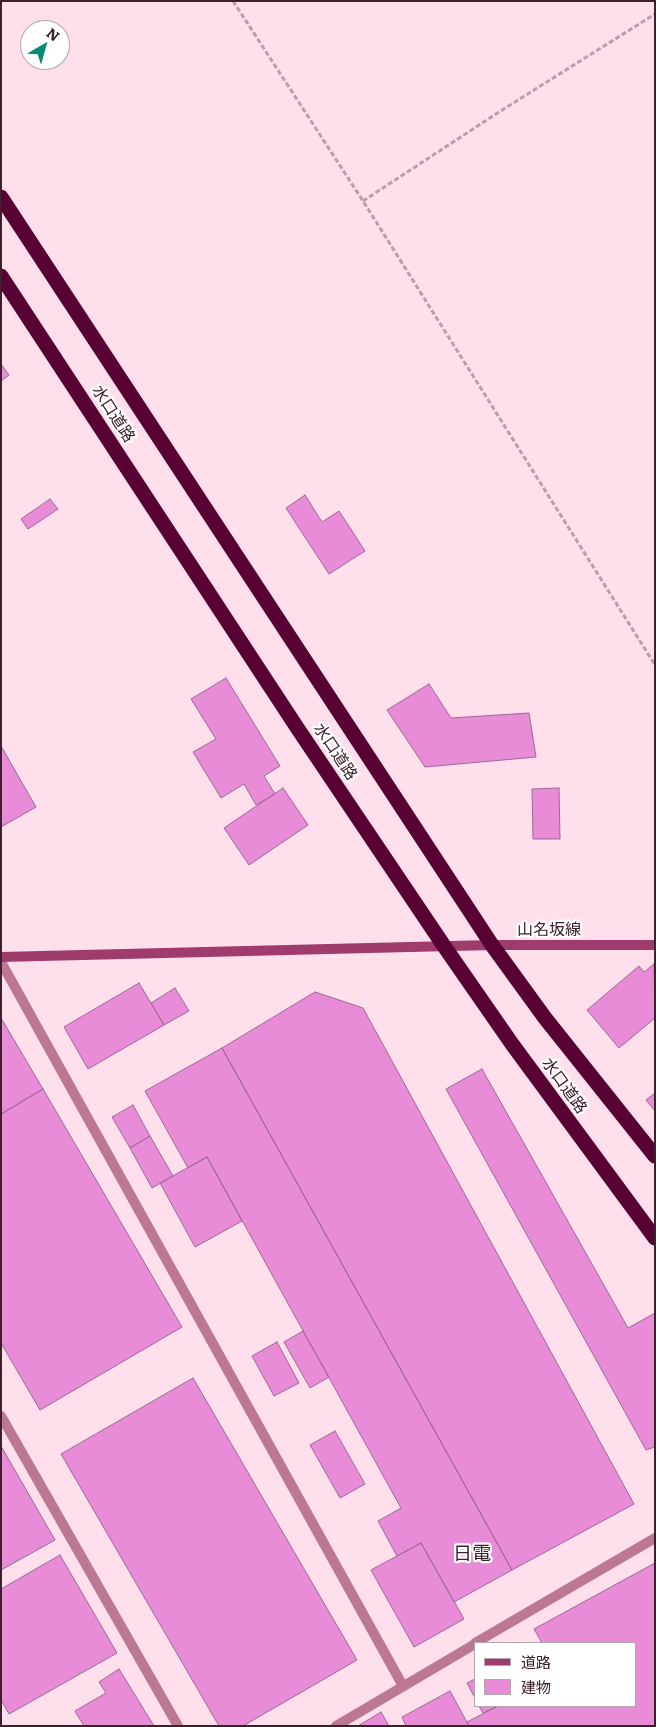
<!DOCTYPE html>
<html>
<head>
<meta charset="utf-8">
<style>
  body { margin:0 }
  #map { position:relative; width:656px; height:1727px; overflow:hidden; background:#fedfeb; font-family:Literata,"Noto Sans JP",serif }
  canvas { display:block }
  .frame { position:absolute; inset:0; border:2px solid #3c202c; pointer-events:none }
  .legend { position:absolute; left:474px; top:1642px; width:162px; height:65px; box-sizing:border-box; background:#fff; border:1px solid #b1a6ab; margin:0; padding:6px 9px; list-style:none; font-size:15px; color:#3c202c }
  .legend li { display:flex; align-items:center; gap:10px; height:25px }
  .legend b { width:25px; border:1px solid #b1a6ab }
  .north { position:absolute; left:20px; top:20px; width:50px; height:50px; box-sizing:border-box; background:#fff; border:1px solid #b1a6ab; border-radius:50%; rotate:38deg; font-size:14px; font-weight:700; line-height:20px; text-align:center; color:#3c202c }
  .north::after { content:''; display:block; margin:auto; width:18px; height:22px; background:#058b71; clip-path:polygon(50% 0,100% 100%,50% 72%,0 100%) }
</style>
</head>
<body>
<div id="map">
<canvas width="656" height="1727"></canvas>
<div class="frame"></div>
<ul class="legend">
<li><b style="height:6px;background:#9e3c6b"></b>道路</li>
<li><b style="height:14px;background:#e88cd8"></b>建物</li>
</ul>
<div class="north">N</div>
</div>
<script>
const ctx = document.querySelector('canvas').getContext('2d');
ctx.lineJoin = 'round';
function fillPath(path, color) {
  ctx.fillStyle = color;
  ctx.fill(path, 'evenodd');
}
function shape(rows) {
  const path = new Path2D();
  for (const r of rows) {
    path.moveTo(r[0], r[1]);
    for (let i = 2; i < r.length; i += 2) path.lineTo(r[i], r[i + 1]);
  }
  return path;
}
function trace(path, color, width, dash) {
  ctx.strokeStyle = color;
  ctx.lineWidth = width;
  ctx.lineCap = dash ? 'butt' : 'round';
  ctx.setLineDash(dash || []);
  ctx.stroke(path);
}
function drawText(font, color, halo, rows, align = 'center') {
  ctx.font = font + ' Literata,"Noto Sans JP",serif';
  ctx.lineWidth = 4.5;
  ctx.setLineDash([]);
  ctx.textBaseline = 'middle';
  ctx.strokeStyle = halo;
  ctx.fillStyle = color;
  for (const [text, x, y, turn = 0] of rows) {
    ctx.save();
    ctx.translate(x, y);
    ctx.rotate((+turn || 0) * Math.PI / 180);
    ctx.textAlign = isNaN(turn) ? turn : align;
    if (halo) ctx.strokeText(text, 0, 0);
    ctx.fillText(text, 0, 0);
    ctx.restore();
  }
}
const building = shape([
  [1,364,9,375,1,381,1,364],
  [305,495,322,522,339,511,365,551,329,574,286,508,305,495],
  [50,499,58,509,28,529,21,519,50,499],
  [226,678,280,766,264,776,275,794,256,805,244,784,221,798,193,752,216,739,191,699,226,678],
  [429,684,451,718,529,713,536,757,425,767,387,710,429,684],
  [1,746,36,807,1,827,1,746],
  [283,788,308,825,249,865,224,828,283,788],
  [559,788,560,839,533,839,532,789,559,788],
  [654,964,655,1018,619,1048,587,1010,639,966,644,972,654,964],
  [139,983,164,1025,88,1069,64,1027,139,983],
  [175,988,189,1011,164,1025,151,1003,175,988],
  [315,992,363,1008,634,1504,512,1570,222,1048,315,992],
  [1,1018,43,1089,1,1114,1,1018],
  [222,1048,512,1570,454,1602,421,1543,397,1556,378,1521,401,1508,207,1157,188,1168,145,1091,222,1048],
  [482,1069,628,1328,655,1313,655,1447,646,1450,446,1089,482,1069],
  [43,1089,182,1327,40,1410,1,1343,1,1114,43,1089],
  [655,1093,655,1111,646,1100,655,1093],
  [133,1105,150,1136,130,1148,112,1117,133,1105],
  [150,1136,173,1176,152,1188,130,1148,150,1136],
  [207,1157,242,1221,195,1247,160,1183,207,1157],
  [303,1331,329,1377,310,1388,284,1342,303,1331],
  [277,1342,299,1383,274,1396,252,1356,277,1342],
  [193,1378,357,1660,243,1726,219,1726,61,1454,193,1378],
  [335,1431,365,1484,340,1498,310,1445,335,1431],
  [1,1446,55,1540,1,1570,1,1446],
  [421,1543,464,1619,414,1647,371,1570,421,1543],
  [60,1555,117,1653,9,1714,1,1700,1,1589,60,1555],
  [655,1563,655,1726,469,1726,467,1722,498,1706,635,1706,635,1643,542,1643,534,1629,655,1563],
  [119,1669,154,1726,84,1726,75,1711,106,1693,99,1682,119,1669],
  [475,1679,475,1698,467,1683,475,1679],
  [450,1691,469,1726,406,1726,402,1717,450,1691],
  [479,1706,498,1706,483,1713,479,1706],
  [381,1712,389,1726,358,1726,381,1712]
]);
fillPath(building, '#e88cd8');
trace(building, '#9e6794', 1);
trace(shape([
  [233,1,363,201,655,665],
  [363,201,499,112,655,14]
]), '#bc9eaa', 3, [5, 2.5]);
trace(shape([
  [1,962,403,1686],
  [1,1416,178,1726],
  [475,1643,655,1538],
  [336,1726,475,1644]
]), '#bb7794', 10);
trace(shape([
  [1,957,492,945,655,945]
]), '#9e3c6b', 10);
trace(shape([
  [1,197,492,945,545,1018,655,1156],
  [1,276,298,729,444,946,512,1044,655,1238]
]), '#580133', 15);
drawText('16px', '#3c202c', '#fff', [
  ["水口道路",113,414,57],
  ["水口道路",335,752,56],
  ["山名坂線",549,930],
  ["水口道路",564,1086,54]
]);
drawText('19px', '#3c202c', '#fff', [
  ["日電",472,1554]
]);
</script>
</body>
</html>
